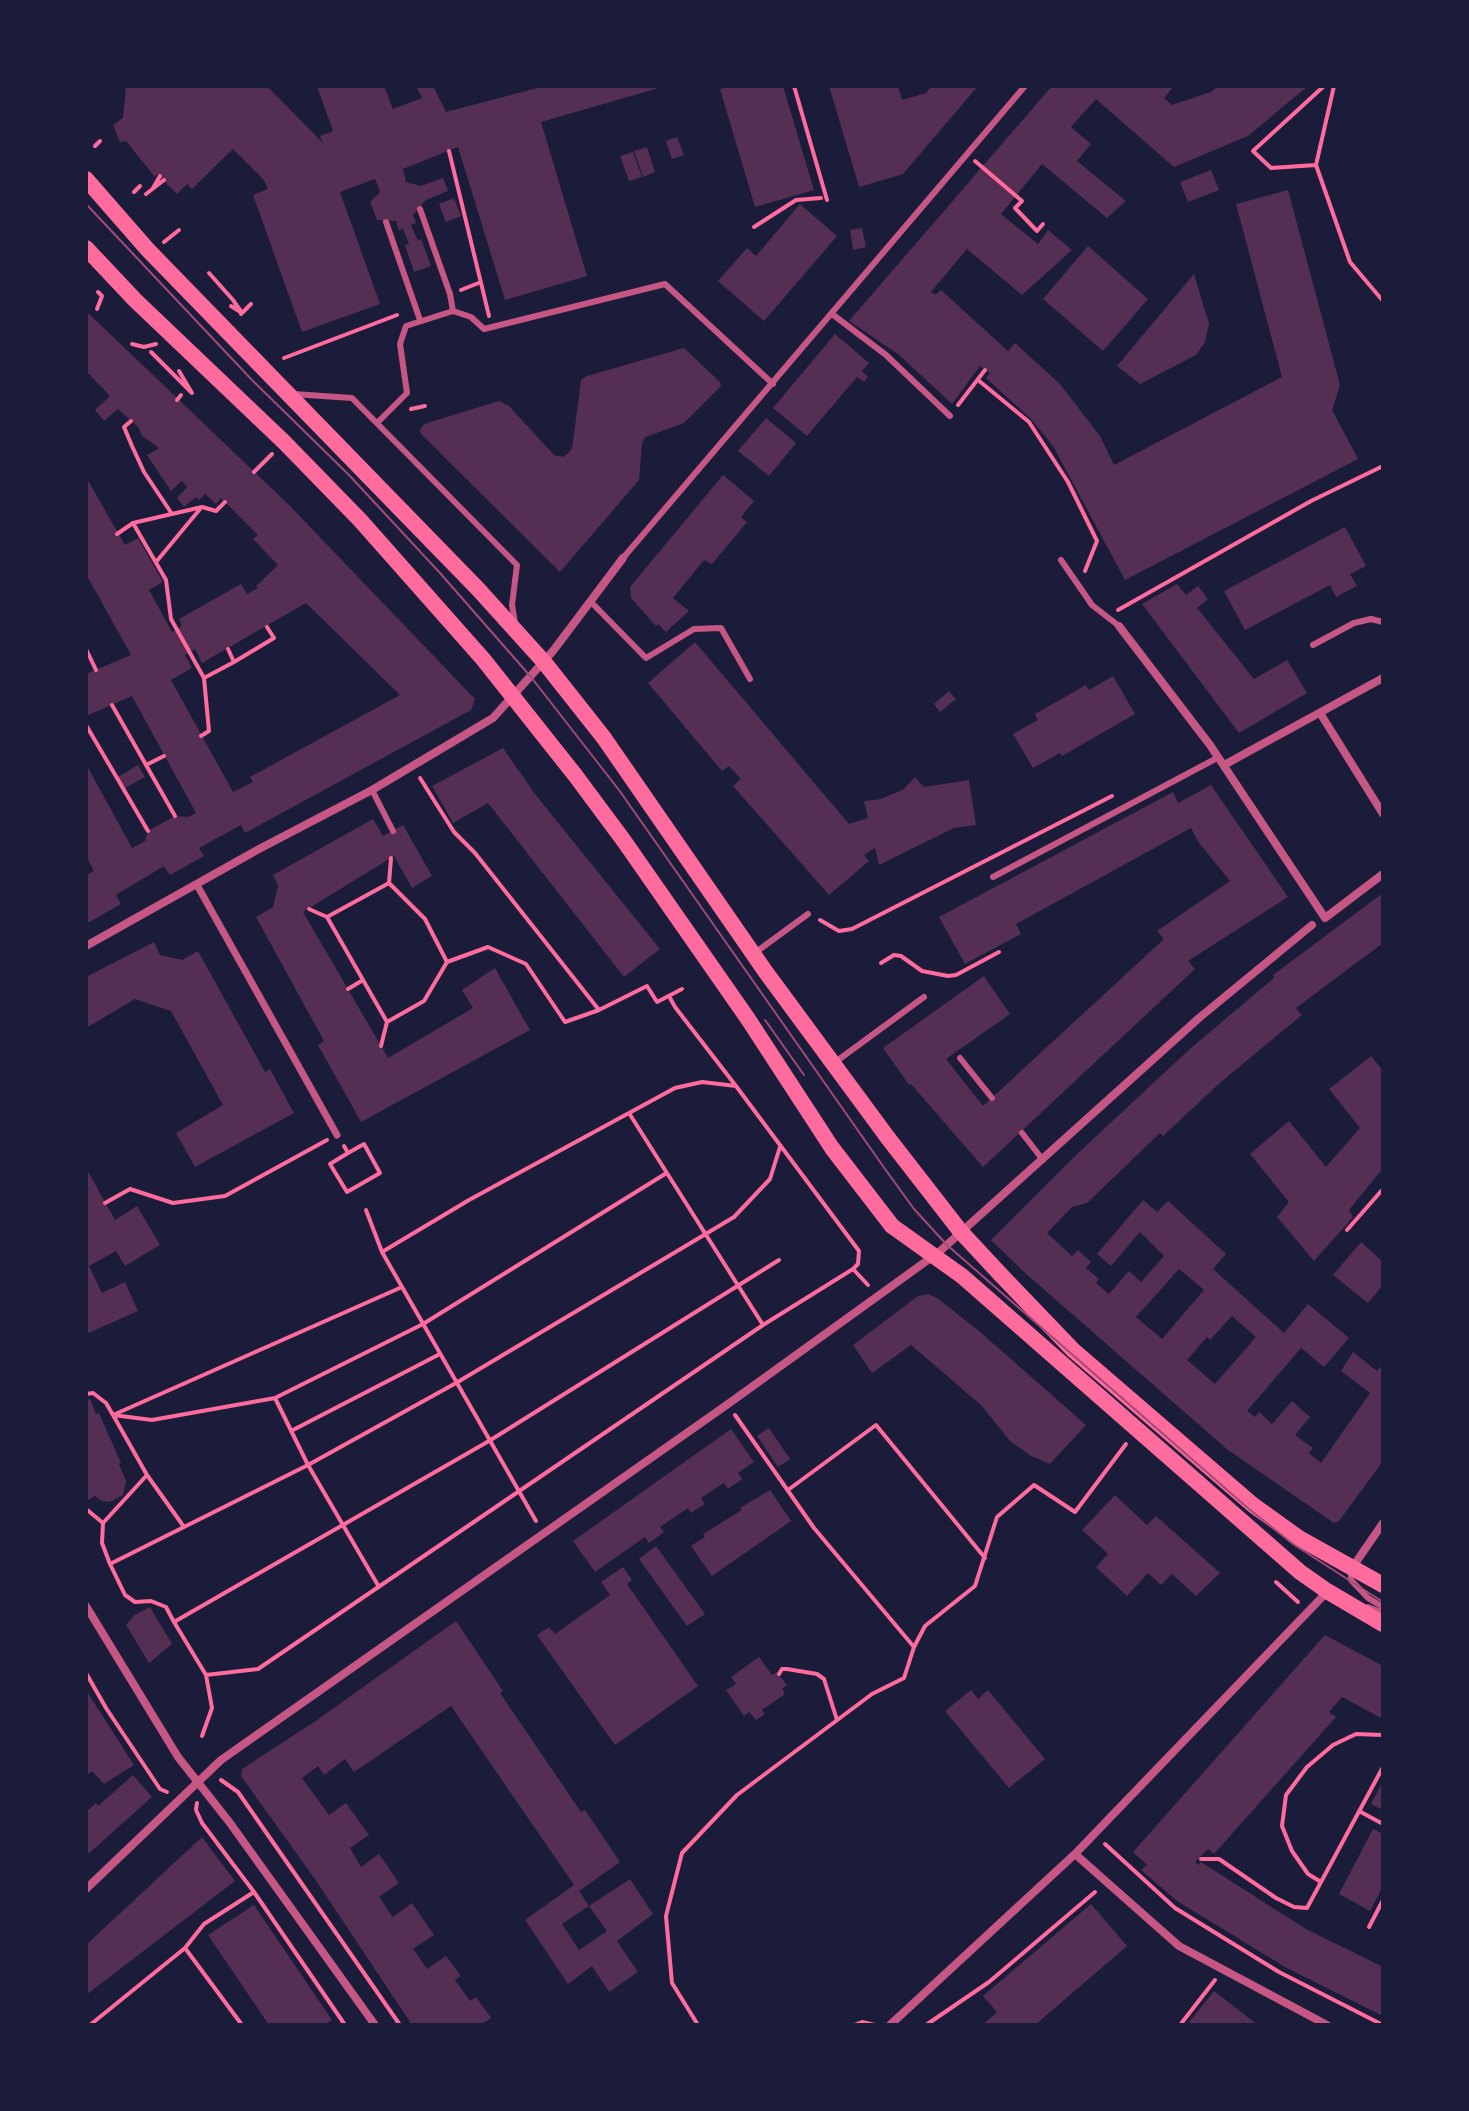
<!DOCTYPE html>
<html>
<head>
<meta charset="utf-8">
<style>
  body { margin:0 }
  #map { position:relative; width:1469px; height:2111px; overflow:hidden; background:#1b1b3a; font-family:Lato,sans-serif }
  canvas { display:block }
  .frame { position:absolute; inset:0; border:88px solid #1b1b3a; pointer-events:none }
</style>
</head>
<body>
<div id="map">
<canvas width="1469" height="2111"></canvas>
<div class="frame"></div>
</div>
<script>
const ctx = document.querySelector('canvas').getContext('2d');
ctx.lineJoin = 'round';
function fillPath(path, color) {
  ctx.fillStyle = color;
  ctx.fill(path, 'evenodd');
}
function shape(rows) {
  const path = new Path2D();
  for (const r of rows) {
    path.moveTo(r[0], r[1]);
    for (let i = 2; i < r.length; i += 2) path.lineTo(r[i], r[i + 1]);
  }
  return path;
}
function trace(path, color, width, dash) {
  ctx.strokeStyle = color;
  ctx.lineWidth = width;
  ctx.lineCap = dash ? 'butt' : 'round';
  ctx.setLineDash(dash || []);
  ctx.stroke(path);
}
fillPath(shape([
  [126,86,267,86,323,143,320,136,333,131,317,86,384,86,393,109,422,98,416,86,433,86,446,112,545,86,662,87,541,122,587,276,505,300,458,147,403,169,406,182,421,186,443,178,448,191,426,200,413,215,416,223,411,225,418,241,421,239,431,266,414,272,405,245,409,244,403,229,399,230,396,221,377,220,370,202,380,192,375,179,340,192,380,304,302,332,253,195,268,189,264,180,233,149,192,189,187,184,177,194,157,174,155,177,126,141,120,142,113,125,123,118],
  [731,86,783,86,814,190,755,207,720,89],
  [829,86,898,86,902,100,926,93,932,86,978,86,903,174,859,187],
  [1052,86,1174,86,1164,98,1172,105,1211,92,1218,86,1308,86,1248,136,1174,167,1096,99,1071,127,1091,144,1077,161,1126,201,1107,218,1042,164,1001,214,1038,244,1048,230,1072,250,1022,295,967,249,931,292,935,295,941,290,1008,351,1015,343,1060,384,1100,436,1114,465,1282,377,1236,204,1288,190,1340,385,1332,410,1358,459,1125,580,1053,446,1031,419,986,378,990,373,980,366,952,404,898,354,849,321],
  [677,137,684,155,672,159,666,141],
  [647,147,655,172,643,177,634,151],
  [633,152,642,177,629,181,620,156],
  [1211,170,1219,190,1188,202,1180,182],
  [454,198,461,216,446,222,439,204],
  [800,204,837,236,764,321,718,281,747,248,756,256],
  [862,228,866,247,853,250,850,230],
  [1088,246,1148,299,1103,351,1043,299],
  [1194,274,1209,324,1205,342,1196,355,1140,384,1117,366],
  [86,311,289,505,475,699,471,710,245,833,241,825,199,848,204,856,170,875,164,866,116,895,121,904,86,924,86,875,94,871,86,856,86,764,132,848,145,841,148,831,175,816,188,817,196,813,132,696,86,716,86,674,131,655,86,574,86,477,125,545,138,538,163,582,149,590,172,632,182,626,179,619,241,584,247,594,258,588,256,586,278,565,253,539,258,535,221,498,216,504,205,494,199,500,196,497,184,507,177,498,187,487,182,481,171,491,147,455,159,448,142,436,139,428,118,409,104,421,95,410,110,396,86,371],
  [306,603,400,695,250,777,253,782,233,792,171,680,192,668,185,655,195,649,202,663],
  [835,334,869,363,862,371,868,377,864,382,857,377,807,436,773,408],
  [684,348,720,382,721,386,684,423,645,437,642,444,639,480,560,572,421,434,420,430,424,424,499,401,509,406,554,455,564,457,572,449,581,380,587,376],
  [766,418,796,443,769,476,738,451],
  [723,475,754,501,741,517,747,522,712,564,704,560,673,598,689,611,666,632,658,624,656,626,631,598,630,587],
  [1345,527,1366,566,1350,574,1357,586,1336,597,1330,585,1245,630,1224,591],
  [1177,584,1186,595,1198,586,1208,599,1197,608,1254,679,1287,660,1307,693,1239,733,1142,604],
  [695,642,849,824,868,818,864,801,881,799,904,789,915,777,924,787,969,780,976,825,954,828,879,865,875,848,864,855,869,861,829,895,733,786,741,779,729,766,722,771,648,683],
  [1113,676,1135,714,1062,756,1060,753,1033,768,1013,734,1038,720,1035,714,1086,685,1089,690],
  [949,691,956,699,940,712,934,704],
  [503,748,535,794,660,949,624,977,488,803,453,823,432,786],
  [138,765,145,777,125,788,118,777],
  [1211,785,1288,897,1188,961,1195,969,983,1167,911,1084,909,1085,883,1048,984,976,1010,1014,946,1059,983,1106,1164,939,1157,931,1230,881,1199,843,1191,828,1016,924,1021,934,965,964,939,917,1173,792,1178,803],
  [373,819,383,836,403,825,432,876,412,888,394,856,303,912,388,1058,473,1008,462,990,495,968,530,1030,361,1122,318,1045,324,1041,256,917,273,907,278,886,273,875],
  [1383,893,1383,943,1296,1008,1302,1015,1222,1081,1163,1136,1160,1133,1087,1203,1072,1207,1047,1233,1072,1256,1078,1250,1091,1262,1086,1268,1099,1279,1096,1283,1109,1294,1129,1271,1141,1282,1164,1256,1140,1232,1111,1266,1097,1254,1143,1200,1157,1212,1168,1201,1226,1254,1213,1269,1284,1333,1308,1304,1349,1338,1324,1367,1301,1348,1247,1411,1255,1417,1259,1412,1272,1424,1292,1401,1310,1417,1295,1435,1313,1448,1309,1453,1321,1463,1370,1393,1341,1371,1353,1352,1377,1371,1383,1364,1383,1461,1339,1521,1334,1523,1228,1450,1024,1272,991,1240,1075,1156,1192,1047,1274,978,1273,975],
  [1179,1269,1204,1290,1162,1339,1136,1317],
  [1232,1316,1256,1337,1215,1384,1187,1360,1207,1337,1210,1340],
  [154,942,160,955,182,960,198,951,265,1072,270,1069,294,1113,195,1167,176,1133,223,1105,171,1011,135,999,86,1028,86,977],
  [1371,1056,1383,1071,1383,1168,1349,1210,1353,1217,1314,1261,1277,1217,1289,1202,1250,1154,1289,1121,1326,1167,1360,1128,1329,1089],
  [86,1168,115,1220,137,1206,160,1245,125,1266,116,1251,89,1266,102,1293,125,1282,138,1311,86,1334],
  [1361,1242,1383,1262,1383,1285,1368,1303,1333,1275],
  [928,1294,937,1298,979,1331,1086,1425,1050,1464,1031,1456,1010,1441,982,1406,911,1345,872,1373,853,1345,918,1296],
  [90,1399,96,1414,99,1413,121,1463,119,1464,126,1481,123,1495,110,1502,102,1501,95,1496,86,1501,86,1401],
  [769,1428,790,1459,778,1467,757,1436],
  [731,1429,754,1462,738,1473,742,1479,728,1489,724,1483,701,1498,705,1504,691,1513,688,1508,660,1527,664,1532,649,1543,645,1537,595,1572,573,1541],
  [770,1490,791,1521,712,1576,691,1546,705,1537,703,1534,742,1510,740,1508],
  [1115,1495,1147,1525,1156,1516,1220,1573,1196,1596,1172,1574,1161,1585,1148,1573,1127,1596,1096,1567,1108,1554,1082,1530],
  [656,1546,705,1614,687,1626,639,1559],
  [623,1567,632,1580,627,1584,698,1686,615,1745,537,1635,549,1627,555,1634,610,1595,601,1582],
  [150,1607,172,1644,149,1663,126,1625,135,1615],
  [456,1621,503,1691,500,1693,581,1812,585,1810,620,1862,579,1891,589,1906,562,1924,579,1950,607,1931,589,1906,630,1879,653,1914,617,1941,638,1972,609,1992,592,1966,568,1984,525,1920,574,1885,451,1706,354,1772,345,1759,324,1775,318,1766,302,1778,329,1815,346,1803,369,1835,350,1848,361,1867,379,1854,399,1883,379,1897,393,1917,412,1903,434,1935,413,1949,419,1957,427,1969,446,1956,461,1976,455,1980,470,2001,476,1997,491,2018,480,2025,412,2025,317,1882,241,1776,242,1769,317,1720],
  [1325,1635,1383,1666,1383,1719,1342,1697,1329,1712,1336,1717,1214,1854,1208,1849,1195,1862,1199,1865,1201,1862,1306,1929,1383,1967,1383,2016,1285,1967,1177,1901,1141,1870,1147,1865,1133,1852],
  [759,1657,772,1675,777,1672,787,1685,782,1689,785,1694,762,1710,765,1714,756,1720,749,1712,744,1716,726,1690,736,1684,731,1677],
  [86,1690,134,1765,104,1784,92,1771,86,1776],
  [971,1690,978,1699,988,1690,1045,1759,1009,1788,945,1711],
  [133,1775,152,1797,86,1856,86,1812,96,1803,98,1806],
  [1383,1781,1383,1810,1371,1804],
  [1373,1829,1383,1834,1383,1886,1370,1911,1339,1894],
  [202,1837,235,1881,86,1995,86,1945],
  [1091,1904,1127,1946,1035,2025,983,2025,997,2012,983,1996],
  [254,1905,332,2020,325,2025,269,2025,208,1935],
  [1214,1991,1258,2025,1187,2025]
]), '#542f53');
trace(shape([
  [794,86,827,200],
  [1334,86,1316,165,1350,262,1383,301],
  [95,146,100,141],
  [449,151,489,316],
  [975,161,1022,201,1015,208,1037,231,1043,224],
  [1316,165,1271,168,1253,151,1324,86],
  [153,188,160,176],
  [134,192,140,186],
  [146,194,164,180],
  [754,227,796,200,821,198],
  [164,242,179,230],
  [209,273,233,300,242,313,231,306],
  [461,290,481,282],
  [97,309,102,296,98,292],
  [241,314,251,304],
  [132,344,144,347,156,344],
  [151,352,192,393,179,371],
  [284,358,397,315],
  [978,380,1029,422,1068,482,1097,541,1085,571],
  [177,400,181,395],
  [958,405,985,370],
  [411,409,425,406],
  [131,421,124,427,132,446,144,472,172,514],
  [254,472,272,454],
  [133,523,166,580,171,619,204,678,209,731,201,736],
  [117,534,133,523,202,507,216,511,225,502],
  [156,562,200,509],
  [1118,610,1311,501,1383,466],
  [86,649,96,670],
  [234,662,274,638,267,627],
  [204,678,234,662,228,649],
  [112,705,175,816],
  [86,725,148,831],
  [146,765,164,756],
  [420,778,454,832,475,853,599,1010],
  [389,883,391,858],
  [309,909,327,917],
  [820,920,839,931,852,929,1112,796],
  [447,962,425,919,389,883,327,917,387,1022,424,1001,447,962,488,947,526,964,565,1022,599,1010,647,986,657,1002,682,989],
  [881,963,894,955,901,956,922,971,948,976,956,975,999,952],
  [348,989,363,980],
  [669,996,675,1007,736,1086,859,1251,858,1264,853,1269,763,1325,629,1113,675,1088,702,1082,736,1086],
  [381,1046,387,1022],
  [344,1146,348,1153,330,1164,347,1192,380,1173,364,1144,348,1153],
  [665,1174,423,1324,275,1398,152,1420,113,1415,147,1475,103,1523,102,1543,110,1564,308,1465,456,1383,704,1235,734,1217,770,1179,780,1147],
  [105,1203,130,1189,173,1203,225,1196,327,1140],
  [366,1210,382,1252],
  [1347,1230,1383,1189],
  [853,1269,868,1285],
  [763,1325,258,1669,206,1675,174,1622,489,1441,779,1260],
  [86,1394,93,1393,106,1403,113,1415,402,1287],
  [275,1398,308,1465,379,1587],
  [735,1415,814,1528,914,1647],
  [291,1431,440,1354],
  [147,1475,184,1527],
  [788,1490,876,1425,985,1558],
  [86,1509,103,1523],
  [536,1521,382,1252,469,1200,629,1113],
  [110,1564,125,1595,135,1602,151,1601,166,1607,174,1622],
  [1276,1582,1298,1602],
  [86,1673,106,1708,160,1789,167,1792],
  [779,1674,782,1669,787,1669,817,1674,824,1679,837,1720],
  [202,1736,212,1708,206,1675],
  [221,1780,238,1792,400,2025],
  [197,1803,196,1810,202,1823,254,1892,345,2025],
  [1359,1811,1383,1824],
  [1105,1844,1175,1908,1279,1972,1383,2025],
  [1201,1859,1219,1859,1276,1898,1294,1907,1307,1908,1383,1767],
  [1321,1882,1308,1874,1292,1851,1282,1826,1286,1795,1307,1767,1333,1745,1356,1734,1383,1735],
  [1369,1927,1383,1900],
  [185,1948,242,2025],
  [90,2025,185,1948,204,1924,254,1892],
  [698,2025,672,1983,666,1916,682,1853,737,1795,872,1694,904,1678,914,1647,925,1626,975,1586,997,1517,1034,1485,1075,1512,1126,1444],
  [854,2025,862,2022,875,2025],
  [926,2025,989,1982,1095,1892],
  [1180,2025,1215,1980]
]), '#ff6b9d', 4);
trace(shape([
  [420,209,450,294,453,311],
  [386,222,420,320],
  [832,314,886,355,950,416],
  [293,394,352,398,517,565,512,605,515,623],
  [378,422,407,393,400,344,406,326,453,311,471,317,484,329,665,284,773,384],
  [623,558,1025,86],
  [1061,560,1092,605,1119,626],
  [591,602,646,658,694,629,721,628,750,679],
  [1313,645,1354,623,1371,619,1383,622],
  [372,790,393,831],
  [993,877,1219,757],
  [756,952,808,914],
  [960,1058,992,1098],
  [834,1063,924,997],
  [1022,1133,1043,1160],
  [1351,1570,1351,1580,1368,1598,1383,1607],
  [1368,1607,1383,1613]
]), '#c65784', 6);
trace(shape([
  [197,885,337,1135]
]), '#c65784', 7);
trace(shape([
  [1119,626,1210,745,1325,918,1383,874],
  [1320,713,1383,814],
  [1224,765,1383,678],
  [86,946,259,849,372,790,493,718,553,651,623,558],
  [1352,1568,1383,1523],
  [86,1606,178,1757,230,1823,375,2025],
  [1075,1854,1179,1946,1327,2025],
  [86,1889,221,1760,728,1404,939,1252,1199,1018,1312,925],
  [890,2025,1075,1854,1327,1592]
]), '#c65784', 8);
trace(shape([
  [86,179,148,250,478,589,544,662,604,738,765,971,888,1138,961,1232,1001,1275,1073,1350,1253,1505,1299,1538,1383,1585],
  [86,248,135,300,284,442,360,520,483,659,575,775,624,841,748,1019,832,1148,892,1226,962,1276,1300,1572,1327,1591,1383,1624]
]), '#ff6b9d', 16);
trace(shape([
  [86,204,252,380,349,475,440,573,531,677,619,790,885,1169,914,1209,947,1245,1249,1509,1293,1544,1383,1602],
  [765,1020,804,1075]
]), '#a44b75', 2);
</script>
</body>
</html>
